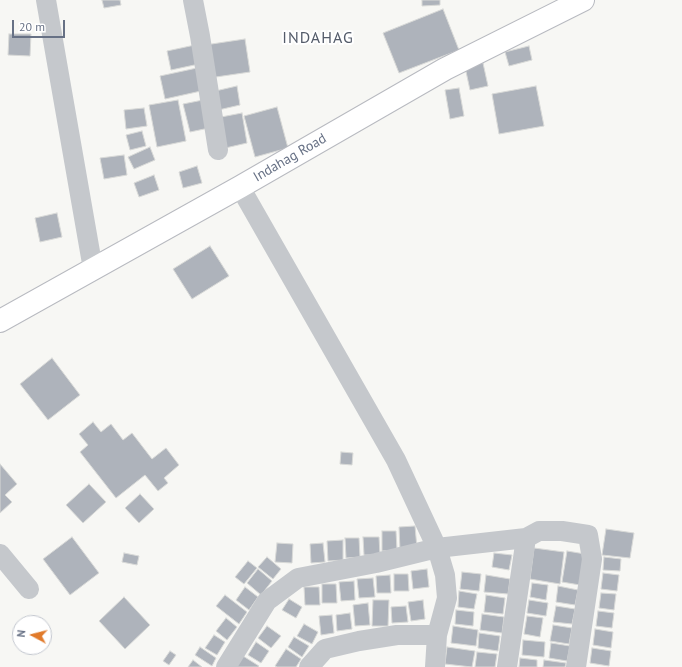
<!DOCTYPE html>
<html>
<head>
<meta charset="utf-8">
<style>
  body { margin:0 }
  #map { position:relative; width:682px; height:667px; overflow:hidden; background:#f7f7f4; font-family:"PT Sans",sans-serif }
  canvas { display:block }
  .north { position:absolute; left:12px; top:615px; width:40px; height:40px; box-sizing:border-box; background:#fff; border:1px solid #c2c6ce; border-radius:50%; rotate:277deg; font-size:11px; font-weight:700; line-height:16px; text-align:center; color:#677185 }
  .north::after { content:''; display:block; margin:auto; width:14px; height:18px; background:#e17a2a; clip-path:polygon(50% 0,100% 100%,50% 72%,0 100%) }
  .scale { position:absolute; left:12px; top:20px; width:53px; height:18px; box-sizing:border-box; border:2px solid #677185; border-top:0; padding-left:5px; font-size:12px; line-height:14px; white-space:nowrap; color:#677185; -webkit-text-stroke:3px #fff; paint-order:stroke }
</style>
</head>
<body>
<div id="map">
<canvas width="682" height="667"></canvas>
<div class="north">N</div>
<div class="scale">20 m</div>
</div>
<script>
const ctx = document.querySelector('canvas').getContext('2d');
ctx.lineJoin = 'round';
function fillPath(path, color) {
  ctx.fillStyle = color;
  ctx.fill(path, 'evenodd');
}
function shape(rows) {
  const path = new Path2D();
  for (const r of rows) {
    path.moveTo(r[0], r[1]);
    for (let i = 2; i < r.length; i += 2) path.lineTo(r[i], r[i + 1]);
  }
  return path;
}
function trace(path, color, width, dash) {
  ctx.strokeStyle = color;
  ctx.lineWidth = width;
  ctx.lineCap = dash ? 'butt' : 'round';
  ctx.setLineDash(dash || []);
  ctx.stroke(path);
}
function drawText(font, color, halo, rows, align = 'center') {
  ctx.font = font + ' "PT Sans",sans-serif';
  ctx.lineWidth = 4;
  ctx.setLineDash([]);
  ctx.textBaseline = 'middle';
  ctx.strokeStyle = halo;
  ctx.fillStyle = color;
  for (const [text, x, y, turn = 0] of rows) {
    ctx.save();
    ctx.translate(x, y);
    ctx.rotate((+turn || 0) * Math.PI / 180);
    ctx.textAlign = isNaN(turn) ? turn : align;
    if (halo) ctx.strokeText(text, 0, 0);
    ctx.fillText(text, 0, 0);
    ctx.restore();
  }
}
const building = shape([
  [102,0,120,0,121,5,104,8,102,0],
  [422,0,440,0,440,5,422,6,422,0],
  [443,9,459,50,399,73,383,33,443,9],
  [9,34,31,34,30,56,8,55,9,34],
  [245,39,250,72,209,78,205,45,245,39],
  [195,45,199,64,171,70,167,51,195,45],
  [529,46,532,60,509,66,505,52,529,46],
  [483,63,488,86,470,90,465,67,483,63],
  [197,68,201,91,165,99,160,76,197,68],
  [237,86,240,105,214,111,211,92,237,86],
  [536,86,544,126,499,134,492,94,536,86],
  [459,88,464,116,450,119,445,90,459,88],
  [178,100,186,141,157,147,149,105,178,100],
  [203,100,209,128,190,132,183,104,203,100],
  [277,107,288,148,255,157,244,116,277,107],
  [144,108,147,126,126,129,124,110,144,108],
  [242,113,247,143,221,149,216,118,242,113],
  [142,131,146,146,130,150,126,135,142,131],
  [150,147,155,160,134,169,128,157,150,147],
  [124,155,127,175,104,179,100,158,124,155],
  [197,166,202,183,183,188,179,172,197,166],
  [154,175,159,190,139,197,134,183,154,175],
  [57,213,62,237,40,242,35,218,57,213],
  [210,246,229,276,192,299,173,269,210,246],
  [52,358,80,395,48,420,20,384,52,358],
  [93,422,101,432,111,424,123,440,132,433,152,459,166,448,179,465,164,478,168,483,158,491,145,475,116,498,80,452,88,445,79,434,93,422],
  [341,452,353,453,352,465,340,464,341,452],
  [0,464,17,484,5,495,12,502,0,513,0,464],
  [89,484,106,502,83,523,66,505,89,484],
  [140,494,154,509,139,523,125,508,140,494],
  [415,526,417,548,400,550,399,527,415,526],
  [606,529,634,533,630,558,602,555,606,529],
  [382,531,396,531,397,550,382,551,382,531],
  [72,537,99,573,70,595,43,559,72,537],
  [363,537,379,537,380,555,364,555,363,537],
  [345,538,359,538,360,557,346,558,345,538],
  [343,540,343,560,328,561,327,541,343,540],
  [277,543,293,544,292,563,275,562,277,543],
  [323,543,325,562,311,563,310,544,323,543],
  [534,548,564,552,560,584,530,579,534,548],
  [567,551,585,554,580,585,562,582,567,551],
  [124,553,139,556,137,565,122,562,124,553],
  [494,553,512,555,509,570,492,567,494,553],
  [267,557,281,569,273,579,258,567,267,557],
  [604,557,621,559,620,571,603,570,604,557],
  [248,561,257,568,244,584,235,577,248,561],
  [258,569,272,581,261,595,247,583,258,569],
  [427,569,429,587,413,589,411,571,427,569],
  [462,572,481,574,479,591,460,589,462,572],
  [603,573,619,575,617,591,601,589,603,573],
  [394,574,408,574,409,591,394,591,394,574],
  [390,575,391,593,377,593,376,576,390,575],
  [486,575,510,579,508,594,484,592,486,575],
  [373,578,375,597,359,598,357,579,373,578],
  [354,581,355,600,341,601,339,582,354,581],
  [532,583,548,585,546,600,530,597,532,583],
  [322,584,336,584,337,603,322,603,322,584],
  [558,586,578,590,575,605,556,602,558,586],
  [245,587,258,597,249,610,236,600,245,587],
  [304,587,319,587,320,605,305,605,304,587],
  [459,591,477,594,474,609,458,607,459,591],
  [601,593,616,594,614,610,599,608,601,593],
  [225,595,247,612,239,624,216,606,225,595],
  [486,595,505,598,503,614,484,612,486,595],
  [124,597,150,625,125,649,99,621,124,597],
  [289,599,302,607,296,618,282,610,289,599],
  [373,600,389,600,388,626,372,626,373,600],
  [423,600,425,619,411,621,408,602,423,600],
  [529,600,548,603,546,616,527,613,529,600],
  [368,603,370,625,355,626,353,605,368,603],
  [406,606,408,622,392,623,391,607,406,606],
  [556,606,575,609,572,624,553,622,556,606],
  [456,610,474,612,473,626,455,624,456,610],
  [598,611,614,613,612,628,596,626,598,611],
  [350,613,352,629,337,631,336,615,350,613],
  [482,614,504,617,502,633,480,630,482,614],
  [332,615,334,633,321,635,319,616,332,615],
  [527,616,543,618,540,637,524,634,527,616],
  [226,618,237,627,227,640,216,631,226,618],
  [304,624,318,632,312,644,297,636,304,624],
  [553,625,572,628,569,644,550,641,553,625],
  [267,626,281,636,271,648,258,638,267,626],
  [453,626,478,630,476,646,451,643,453,626],
  [595,629,613,632,611,648,593,645,595,629],
  [479,633,500,636,498,651,478,648,479,633],
  [214,635,225,642,217,655,205,648,214,635],
  [294,637,309,646,302,657,288,647,294,637],
  [523,640,545,642,544,657,522,655,523,640],
  [256,642,269,651,261,663,248,655,256,642],
  [551,643,570,646,567,661,549,658,551,643],
  [200,647,216,658,212,666,195,655,200,647],
  [447,647,475,651,472,667,445,664,447,647],
  [592,648,611,651,609,666,590,663,592,648],
  [286,649,301,659,296,667,277,667,275,666,286,649],
  [170,651,176,655,169,665,163,661,170,651],
  [477,652,497,654,495,667,475,667,477,652],
  [243,656,259,666,258,667,236,667,243,656],
  [520,658,537,660,537,667,519,667,520,658],
  [193,660,202,667,188,667,193,660],
  [544,660,566,663,565,667,543,667,544,660]
]);
fillPath(building, '#aeb3bb');
trace(building, '#d8d9d7', 1);
const secondary = shape([
  [0,321,240,187,445,69,583,0]
]);
trace(secondary, '#b8bac0', 24);
trace(shape([
  [46,0,93,269],
  [193,0,200,36,218,150],
  [240,187,396,460,437,548,445,575,447,598,437,635,435,667],
  [0,554,29,589],
  [226,667,267,601,298,578,376,563,437,548,526,538,539,531,562,531,588,535,592,559,576,667],
  [309,667,325,649,359,641,397,635,437,635],
  [507,667,526,538]
]), '#c5c8cc', 20);
trace(secondary, '#fff', 22);
drawText('14px', '#677185', '#fff', [
  ["Indahag Road",290,158,-30]
]);
ctx.letterSpacing = '1px';
drawText('16px', '#545c6a', '#fff', [
  ["INDAHAG",318,38]
]);
ctx.letterSpacing = '0px';
</script>
</body>
</html>
